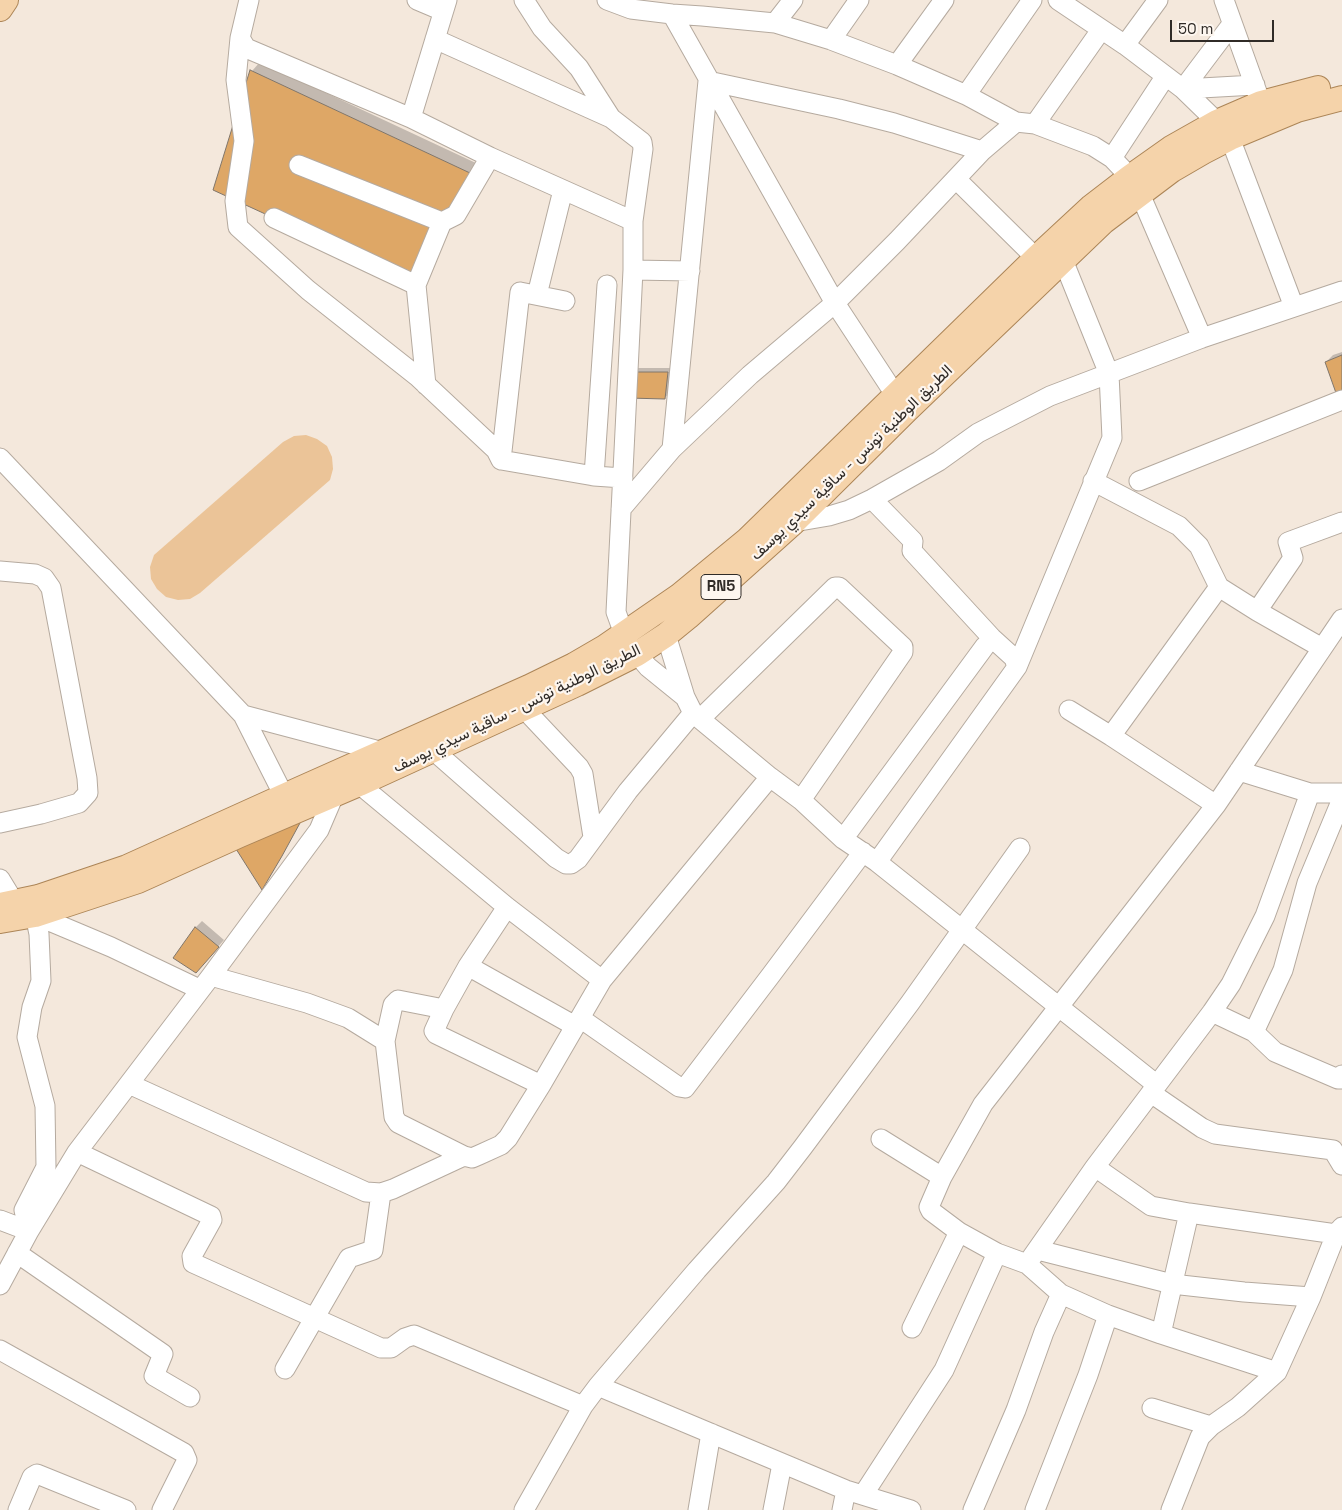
<!DOCTYPE html>
<html>
<head>
<meta charset="utf-8">
<style>
  body { margin:0 }
  #map { position:relative; width:1342px; height:1510px; overflow:hidden; background:#f4e8dc; font-family:"Space Grotesk",sans-serif }
  canvas { display:block }
  .scale { position:absolute; left:1170px; top:20px; width:104px; height:22px; box-sizing:border-box; border:2px solid #302b27; border-top:0; padding-left:6px; font-size:15px; line-height:18px; white-space:nowrap; color:#302b27; -webkit-text-stroke:4px #fdf6ef; paint-order:stroke }
</style>
</head>
<body>
<div id="map">
<canvas width="1342" height="1510"></canvas>
<div class="scale">50 m</div>
</div>
<script>
const ctx = document.querySelector('canvas').getContext('2d');
ctx.lineJoin = 'round';
function fillPath(path, color) {
  ctx.fillStyle = color;
  ctx.fill(path, 'evenodd');
}
function shape(rows) {
  const path = new Path2D();
  for (const r of rows) {
    path.moveTo(r[0], r[1]);
    for (let i = 2; i < r.length; i += 2) path.lineTo(r[i], r[i + 1]);
  }
  return path;
}
function trace(path, color, width, dash) {
  ctx.strokeStyle = color;
  ctx.lineWidth = width;
  ctx.lineCap = dash ? 'butt' : 'round';
  ctx.setLineDash(dash || []);
  ctx.stroke(path);
}
function drawText(font, color, halo, rows, align = 'center') {
  ctx.font = font + ' "Space Grotesk",Vazirmatn,sans-serif';
  ctx.lineWidth = 4.5;
  ctx.setLineDash([]);
  ctx.textBaseline = 'middle';
  ctx.strokeStyle = halo;
  ctx.fillStyle = color;
  for (const [text, x, y, turn = 0] of rows) {
    ctx.save();
    ctx.translate(x, y);
    ctx.rotate((+turn || 0) * Math.PI / 180);
    ctx.textAlign = isNaN(turn) ? turn : align;
    if (halo) ctx.strokeText(text, 0, 0);
    ctx.fillText(text, 0, 0);
    ctx.restore();
  }
}
fillPath(shape([
  [306,435,317,439,327,446,332,457,333,469,330,480,200,593,190,599,178,600,166,597,157,589,151,579,150,567,154,555,283,442,294,436]
]), '#ebc498');
fillPath(shape([
  [260,62,478,164,409,278,215,190,252,71],
  [1342,352,1342,390,1326,362,1333,355],
  [635,368,672,368,669,394,664,398,629,397],
  [202,921,224,940,202,965,196,927]
]), '#0003');
const building = shape([
  [250,70,470,173,409,280,213,190,250,70],
  [1342,355,1342,391,1336,393,1325,362,1342,355],
  [630,372,668,372,665,399,628,398,630,372],
  [306,812,282,856,262,890,231,841,306,812],
  [195,927,219,947,196,973,173,958,195,927]
]);
fillPath(building, '#dea766');
trace(building, '#80766b', 1);
const minor = shape([
  [249,0,240,38,246,48,411,118,490,157,633,221],
  [417,0,443,11],
  [524,0,542,28,579,68,611,118,642,142,643,149,633,221,633,270,616,612,624,634],
  [607,0,631,9,672,14,702,16,775,23,831,40,897,65,966,95,1016,122,1035,124,1093,146,1112,158,1130,177],
  [1058,0,1125,45,1183,89,1217,122],
  [1224,0,1261,103],
  [672,14,835,303,896,396],
  [775,23,793,0],
  [240,38,236,80,244,141,235,201,238,227,308,290,418,377,496,450,501,460],
  [435,39,611,118],
  [831,40,859,0],
  [1125,45,1158,0],
  [897,65,944,0],
  [1183,89,1232,24],
  [1183,89,1255,85],
  [966,95,1032,0],
  [411,118,447,0],
  [1035,124,1101,30],
  [1230,138,1294,307],
  [1112,158,1165,77],
  [299,165,442,222,456,215,490,157],
  [956,179,1036,258],
  [1140,194,1202,338],
  [274,218,416,285,442,222],
  [633,270,690,271],
  [416,285,426,385],
  [537,295,563,190],
  [672,449,708,81,839,109,894,123,982,151],
  [0,458,243,715,284,796],
  [501,460,520,292,565,301],
  [501,460,594,476,623,478],
  [594,476,607,285],
  [1093,481,1179,526,1199,546,1219,587],
  [1139,481,1342,400],
  [872,499,913,541,912,551,992,638,1014,658,1017,667],
  [621,509,672,449,750,375,835,303,897,241,982,151,1016,122],
  [794,522,829,516,849,510,872,499,939,461,978,433,1050,396,1202,338,1342,291],
  [0,571,35,574,44,578,51,588,87,778,88,793,79,803,41,814,0,823],
  [1257,611,1293,558,1288,542,1342,522],
  [666,635,685,697,693,713,700,719,770,777,801,800,843,839,877,862,1157,1085],
  [637,654,648,667,685,697],
  [526,707,530,715,579,767,583,774,593,837],
  [1069,710,1111,736],
  [243,715,383,752],
  [700,719,835,587,839,587,903,647,903,652,801,800],
  [433,750,556,858,566,864,571,864,578,859,628,791,693,713],
  [1239,771,1310,793,1342,793],
  [359,784,507,907,602,980],
  [1216,805,1111,736,1219,587,1257,611,1322,648],
  [843,839,985,646],
  [877,862,1017,667,1112,438,1109,374,1063,260],
  [0,879,14,902],
  [507,907,468,966,444,1009,434,1031,436,1034,541,1085],
  [35,915,111,947,199,989],
  [468,966,575,1026],
  [211,976,307,1003,348,1018,385,1041,394,1117,398,1123,464,1156,472,1158,479,1155,501,1145,508,1138,541,1085,602,980,770,777],
  [1212,1012,1254,1032,1275,1052,1338,1079,1341,1079,1342,1075],
  [580,1018,679,1087,685,1088,771,975,863,852],
  [1254,1032,1283,970,1307,883,1342,799],
  [385,1041,393,1005,398,1000,444,1009],
  [129,1084,366,1192,381,1193,393,1189,464,1156],
  [1151,1093,1202,1128,1215,1134,1333,1150,1342,1165],
  [881,1139,942,1177],
  [77,1152,211,1216,212,1220,192,1256,193,1263,381,1348,391,1348,405,1338,414,1335,583,1406],
  [1095,1167,1151,1206,1189,1213,1336,1234],
  [0,1220,29,1231],
  [29,1231,24,1210,46,1167,45,1106,27,1037,32,1007,41,981,39,934,35,915],
  [1038,1250,1172,1284,1244,1292,1311,1297],
  [17,1253,163,1354,154,1376,190,1397],
  [1027,1264,997,1253,959,1232,931,1211,929,1207,932,1200,942,1177,983,1104,1216,805,1342,619],
  [0,1285,29,1231,77,1152,211,976,319,830,334,795],
  [912,1328,959,1232],
  [1161,1334,1189,1213],
  [0,1350,184,1453,187,1460,162,1510],
  [285,1369,349,1258,373,1250,381,1193],
  [1277,1372,1161,1334,1108,1315,1061,1294,1027,1264,1095,1167,1212,1012,1231,984,1265,916,1310,793],
  [598,1386,846,1490,911,1510],
  [1152,1408,1211,1426,1238,1407,1277,1372,1311,1297,1336,1234,1342,1227],
  [863,1495,944,1370,997,1253],
  [18,1510,32,1477,37,1474,126,1510],
  [524,1510,583,1406,598,1386,697,1270,776,1182,803,1147,910,1003,1020,848],
  [698,1510,711,1433],
  [773,1510,782,1464],
  [842,1510,846,1490],
  [973,1510,1016,1410,1044,1332,1061,1294],
  [1035,1510,1088,1375,1108,1315],
  [1171,1510,1200,1437,1211,1426]
]);
const major = shape([
  [0,9,6,0],
  [0,905,38,897,127,867,284,796,529,687,574,665,605,647,679,596,747,540,1036,258,1091,207,1130,177,1171,148,1217,122,1261,103,1318,88],
  [0,921,35,915,138,881,240,835,359,784,577,684,637,654,666,635,688,617,794,522,907,410,1103,222,1172,170,1203,152,1230,138,1297,110,1342,98]
]);
trace(minor, '#b5aa9f', 21);
trace(major, '#ac8557', 26);
trace(minor, '#fff', 19);
trace(major, '#f5d3aa', 24);
for (const [x, y, w] of [
  [721,587,40]
]) {
  const box = new Path2D();
  box.roundRect(x - w / 2, y - 12.5, w, 25, 4);
  ctx.fillStyle = '#fdf6ef';
  ctx.fill(box);
  trace(box, '#302b27', 1);
}
drawText('bold 15px', '#302b27', null, [
  ["RN5",721,587]
]);
drawText('16px', '#302b27', '#fdf6ef', [
  ["الطريق الوطنية تونس - ساقية سيدي يوسف",852,463,-44],
  ["الطريق الوطنية تونس - ساقية سيدي يوسف",517,709,-26]
]);
</script>
</body>
</html>
